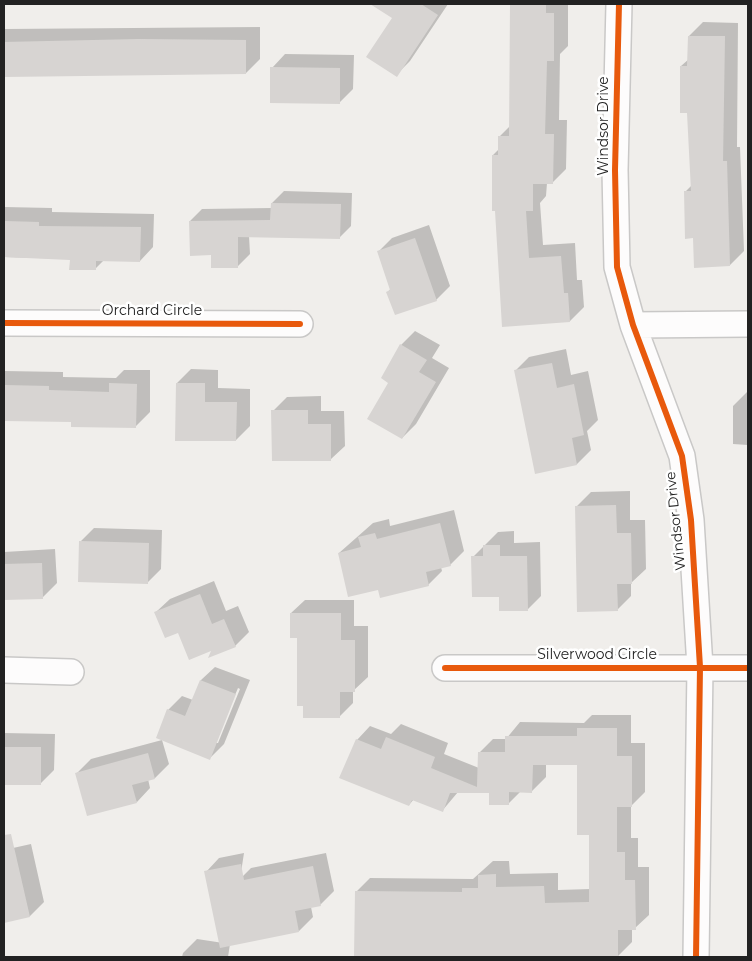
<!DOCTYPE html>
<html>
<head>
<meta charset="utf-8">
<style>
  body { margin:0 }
  #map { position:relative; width:752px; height:961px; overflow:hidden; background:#f0eeeb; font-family:Montserrat,sans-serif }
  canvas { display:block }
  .frame { position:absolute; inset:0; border:5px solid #222; pointer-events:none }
</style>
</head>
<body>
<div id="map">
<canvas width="752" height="961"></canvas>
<div class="frame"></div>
</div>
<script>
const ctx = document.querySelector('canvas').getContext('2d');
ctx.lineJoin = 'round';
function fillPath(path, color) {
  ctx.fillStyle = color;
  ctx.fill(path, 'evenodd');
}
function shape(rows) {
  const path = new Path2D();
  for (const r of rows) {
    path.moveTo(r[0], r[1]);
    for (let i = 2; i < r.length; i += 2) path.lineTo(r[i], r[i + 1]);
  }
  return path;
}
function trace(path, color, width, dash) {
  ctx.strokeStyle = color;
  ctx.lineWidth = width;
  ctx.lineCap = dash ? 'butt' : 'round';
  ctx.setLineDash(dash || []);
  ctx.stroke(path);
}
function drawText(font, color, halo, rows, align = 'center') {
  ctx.font = font + ' Montserrat,sans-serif';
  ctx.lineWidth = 5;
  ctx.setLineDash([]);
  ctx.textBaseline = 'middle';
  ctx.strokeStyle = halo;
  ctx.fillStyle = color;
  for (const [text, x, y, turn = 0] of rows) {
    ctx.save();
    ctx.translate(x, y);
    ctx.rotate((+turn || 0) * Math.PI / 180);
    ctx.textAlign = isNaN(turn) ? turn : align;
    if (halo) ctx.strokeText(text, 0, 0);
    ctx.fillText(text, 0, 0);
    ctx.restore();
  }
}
fillPath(shape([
  [391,4,448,4,410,61,396,75,393,17,385,12],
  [511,4,568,4,568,46,560,54,559,120,567,120,566,169,552,183,547,183,546,196,540,203,543,245,575,243,577,280,582,280,584,307,570,321,504,325,493,155,499,149,499,137,510,126],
  [703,22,738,23,737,147,740,147,744,251,730,265,694,237,685,192,692,185,688,112,681,66,689,59,689,36],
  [260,27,260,59,246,73,4,76,4,29],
  [285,54,354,55,353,89,340,102,272,68],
  [284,191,352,193,351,226,339,238,249,236,250,254,238,266,212,254,190,221,202,209,272,208,272,203],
  [4,207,52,208,52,212,154,214,153,247,140,261,104,260,95,269,71,259,4,257],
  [429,225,450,286,436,300,388,292,391,288,378,252,392,238],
  [415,331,440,345,432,358,449,368,416,424,402,438,390,382,401,345],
  [566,349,571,375,588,371,598,420,587,431,591,450,577,464,536,472,515,371,529,357],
  [191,369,218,370,218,388,250,389,250,426,236,440,177,383],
  [124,370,150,370,150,412,136,426,73,420,4,419,4,371,63,372,63,377,116,378],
  [747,392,748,445,733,444,733,406],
  [321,396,321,411,344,411,345,446,331,459,273,411,287,397],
  [630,491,630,520,645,520,646,569,631,583,631,596,617,610,577,506,591,492],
  [454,510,464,551,450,565,441,567,442,571,428,585,379,588,339,553,373,523,389,519,390,526],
  [94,528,162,530,161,569,147,583,80,542],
  [514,531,514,543,540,542,541,596,527,610,500,595,473,557,498,532],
  [55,549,57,583,43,597,4,599,4,552],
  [214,581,226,611,238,606,249,632,235,646,214,649,178,631,156,612,170,599],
  [305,600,354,600,354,626,368,626,368,677,353,691,353,703,339,717,298,637,291,613],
  [215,667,250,680,224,744,210,758,168,710,182,696,193,700,201,680],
  [238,688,240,689,218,743,215,743],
  [592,715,631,715,631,743,645,743,645,792,631,806,631,838,638,838,638,867,649,867,649,915,635,928,632,928,632,942,618,956,355,957,356,892,370,878,473,879,493,861,509,861,510,874,558,873,558,890,591,889,591,833,578,764,546,764,546,777,532,791,521,791,508,804,490,792,458,792,442,811,414,799,409,805,357,740,370,726,391,734,401,724,448,743,444,754,479,768,479,753,493,739,506,739,520,722,584,723],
  [4,733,55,734,54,770,40,784,4,783],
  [162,740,169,764,155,778,148,779,150,788,137,802,77,773,91,759],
  [31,844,44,902,30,916,4,922,4,850],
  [244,853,240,879,251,868,326,853,334,891,320,905,311,907,313,917,299,931,206,872,219,858],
  [197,939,230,944,228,957,182,957,183,953]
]), '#0003');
fillPath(shape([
  [370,4,421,4,438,15,397,77,366,57,392,18],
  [510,4,546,4,546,13,554,13,554,61,547,61,545,134,554,134,553,184,533,184,533,211,526,211,529,258,561,256,564,293,568,293,570,322,502,327,495,211,492,211,492,155,498,155,498,136,509,136],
  [688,36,725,36,723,161,727,161,730,266,694,268,693,238,685,239,684,191,691,191,687,113,680,113,680,66,687,66],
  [139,39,246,40,246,74,4,77,4,42],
  [270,67,340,68,340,104,270,103],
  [271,203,341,204,340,239,238,237,238,268,211,268,211,255,190,256,189,221,270,220],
  [4,221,39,222,39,226,141,227,140,262,96,261,96,270,69,270,70,260,4,257],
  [415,238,437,301,395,315,386,292,390,290,377,251],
  [400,344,427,360,419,372,436,382,402,439,367,419,388,383,381,378],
  [552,363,557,388,574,384,584,435,572,438,577,465,535,474,514,370],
  [109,383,137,384,136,428,71,427,71,422,4,421,4,385,49,386,49,390,109,392],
  [176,383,205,383,205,402,237,402,236,441,175,441],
  [271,410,308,410,308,424,331,424,331,461,272,461],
  [616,505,617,533,631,533,632,584,617,584,618,611,577,612,575,506],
  [440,523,451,566,426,572,429,586,380,598,378,590,348,597,338,553,361,547,358,537,375,533,377,539],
  [79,541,149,543,148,584,78,582],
  [483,545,500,545,500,556,527,556,528,611,499,611,499,597,472,597,471,556,483,556],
  [42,563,43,599,4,600,4,564],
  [200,594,212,624,224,619,236,647,208,658,211,651,189,660,178,633,165,638,154,612],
  [290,613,341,613,341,640,355,640,355,692,340,692,340,718,303,718,303,706,297,706,297,638,290,638],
  [200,680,236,694,210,760,156,738,167,709,185,716],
  [577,728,617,728,617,756,632,756,632,807,617,807,617,852,625,852,625,880,635,880,636,930,618,930,618,957,354,957,355,891,462,892,462,888,478,888,478,875,496,874,496,887,544,886,545,903,589,902,589,835,577,835,577,765,533,765,532,793,509,792,509,805,489,805,489,793,450,793,443,812,412,800,409,806,339,778,356,739,381,749,386,737,435,757,431,768,477,787,478,752,505,752,505,736,577,736],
  [4,747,41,747,41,785,4,785],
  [148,753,155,779,132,785,137,803,87,816,75,773],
  [11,834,30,917,4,923,4,835],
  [241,864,244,880,313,866,321,906,295,911,299,932,220,948,204,871]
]), '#d7d4d2');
const street = shape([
  [619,4,615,170,617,267,633,325,682,456,691,520,700,667,696,957],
  [4,323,300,324],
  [633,325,748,324],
  [445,668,748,668],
  [4,670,71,672]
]);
trace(street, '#c9c8c7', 28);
trace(street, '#fdfcfc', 25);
trace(shape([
  [619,4,615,170,617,267,633,325,682,456,691,520,700,667,696,957],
  [4,323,300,324],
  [445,668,748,668]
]), '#e8590c', 6);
drawText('14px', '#222', '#fff', [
  ["Windsor Drive",604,126,-90],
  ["Orchard Circle",152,311],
  ["Windsor Drive",676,521,-96],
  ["Silverwood Circle",597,655]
]);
</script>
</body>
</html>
